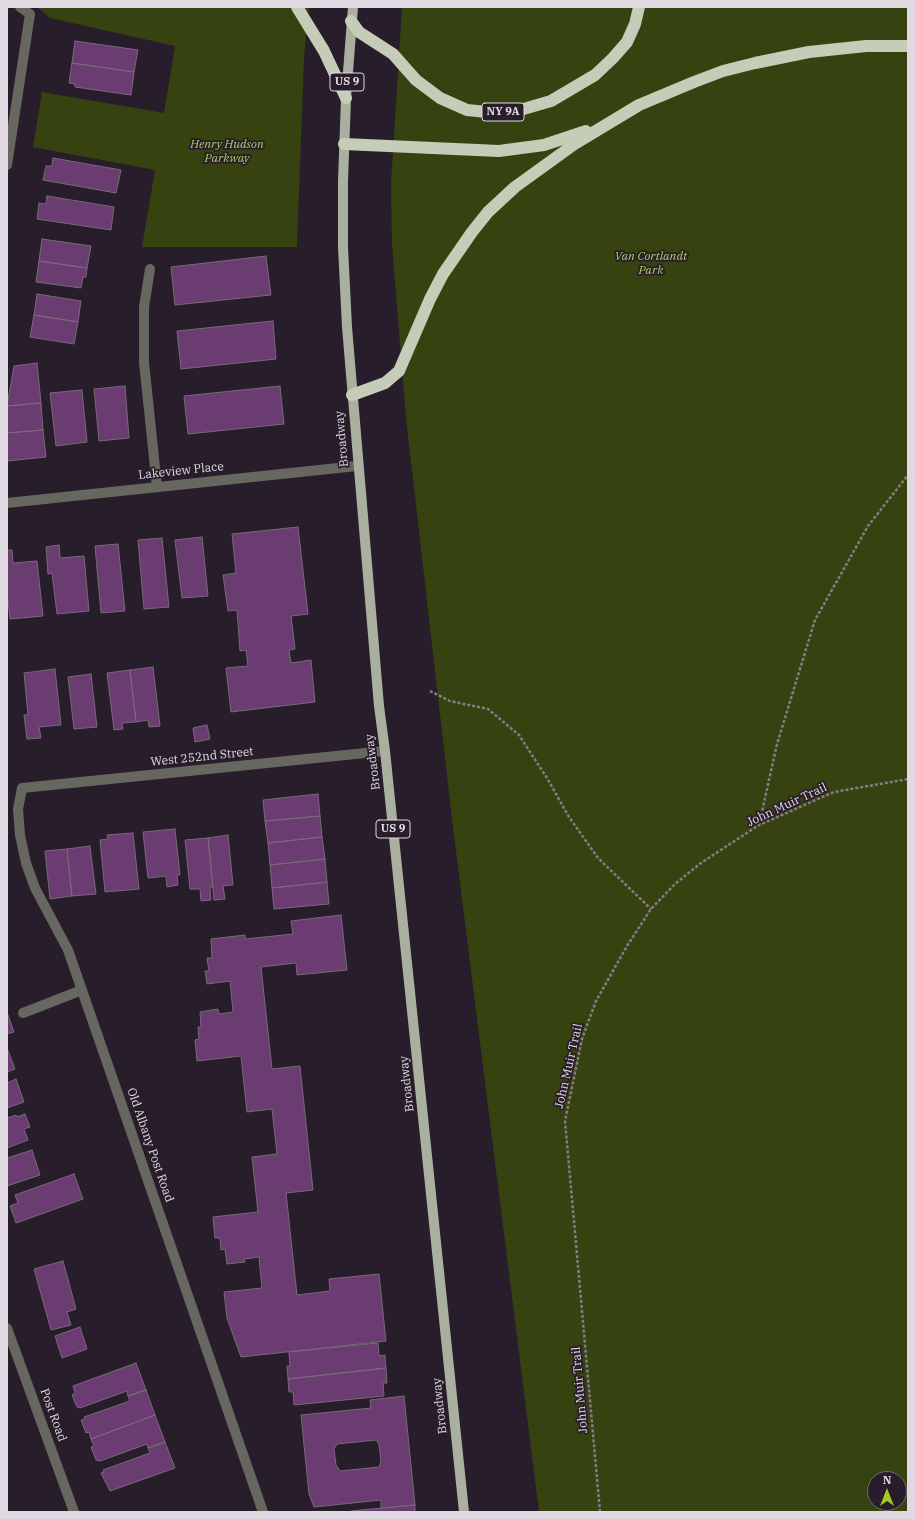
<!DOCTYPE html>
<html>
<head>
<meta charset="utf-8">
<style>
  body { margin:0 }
  #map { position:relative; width:915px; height:1519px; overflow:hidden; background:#281d2a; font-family:"IBM Plex Serif",serif }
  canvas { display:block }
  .frame { position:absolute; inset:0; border:8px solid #e0d9e1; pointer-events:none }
  .north { position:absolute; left:867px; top:1471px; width:40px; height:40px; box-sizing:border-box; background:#281d2a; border:1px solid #726873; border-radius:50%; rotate:0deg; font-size:11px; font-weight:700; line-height:16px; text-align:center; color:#e0d9e1 }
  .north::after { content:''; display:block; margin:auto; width:14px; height:18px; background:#a5c823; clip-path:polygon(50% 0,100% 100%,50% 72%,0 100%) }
</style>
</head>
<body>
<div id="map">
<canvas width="915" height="1519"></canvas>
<div class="frame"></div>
<div class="north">N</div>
</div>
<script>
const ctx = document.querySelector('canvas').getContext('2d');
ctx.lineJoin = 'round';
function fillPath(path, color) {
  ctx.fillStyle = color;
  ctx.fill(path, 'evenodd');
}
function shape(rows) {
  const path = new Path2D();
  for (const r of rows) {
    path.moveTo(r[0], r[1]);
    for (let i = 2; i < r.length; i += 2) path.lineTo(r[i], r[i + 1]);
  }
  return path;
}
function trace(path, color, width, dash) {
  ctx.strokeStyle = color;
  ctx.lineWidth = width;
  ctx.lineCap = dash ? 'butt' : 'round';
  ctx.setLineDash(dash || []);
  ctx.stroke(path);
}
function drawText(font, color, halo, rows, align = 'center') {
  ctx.font = font + ' "IBM Plex Serif",serif';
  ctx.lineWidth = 3.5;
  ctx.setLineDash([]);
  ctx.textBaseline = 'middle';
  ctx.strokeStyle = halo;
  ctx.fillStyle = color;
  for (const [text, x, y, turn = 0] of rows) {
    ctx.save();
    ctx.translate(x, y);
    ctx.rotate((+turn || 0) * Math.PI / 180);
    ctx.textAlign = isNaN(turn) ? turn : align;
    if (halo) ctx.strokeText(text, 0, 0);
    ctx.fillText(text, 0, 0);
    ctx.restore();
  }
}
fillPath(shape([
  [37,7,309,7,304,57,297,247,142,247,155,170,33,147,42,92,164,113,175,46,50,18],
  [402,7,908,7,908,1512,539,1512,452,819,406,418,392,244,391,184],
  [875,1479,899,1479,899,1503,875,1503]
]), '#364310');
const building = shape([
  [75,41,138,50,134,72,72,63,75,41],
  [72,63,134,72,131,95,75,87,75,84,69,83,72,63],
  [53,158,121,170,116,193,43,180,46,166,52,166,53,158],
  [47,196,114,207,111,230,37,219,39,203,46,204,47,196],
  [42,239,91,246,87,268,39,261,42,239],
  [266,256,271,295,175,305,171,267,266,256],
  [39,261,87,268,86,277,83,277,81,288,36,282,39,261],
  [37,294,81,301,78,322,34,315,37,294],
  [34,315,78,322,74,344,30,337,34,315],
  [273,321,276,359,181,369,177,331,273,321],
  [37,363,41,403,7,406,14,366,37,363],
  [125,386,129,438,99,441,94,389,125,386],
  [280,386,284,424,188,434,184,396,280,386],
  [82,390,87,442,56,446,50,393,82,390],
  [41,403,43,430,7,433,7,406,41,403],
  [43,430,46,457,7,461,7,433,43,430],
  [298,527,308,614,291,616,295,649,289,650,291,663,311,660,315,702,231,712,226,668,248,666,246,650,240,651,237,610,228,611,223,575,236,573,232,534,298,527],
  [202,537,208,596,182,598,175,540,202,537],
  [162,538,169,607,144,609,138,540,162,538],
  [118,544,125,611,101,613,95,546,118,544],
  [59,545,60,558,84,556,89,611,57,614,52,573,48,574,46,547,59,545],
  [7,550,12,550,13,563,37,561,43,616,10,619,7,592,7,550],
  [153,667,160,726,149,727,148,720,136,722,130,670,153,667],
  [55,669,61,725,39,727,41,738,27,739,24,715,28,715,24,673,55,669],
  [130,670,136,722,122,723,123,729,114,730,107,673,130,670],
  [91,674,97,727,74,729,68,677,91,674],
  [207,725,210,739,195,742,193,728,207,725],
  [318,794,320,816,265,821,263,800,318,794],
  [320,816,322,837,268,843,265,821,320,816],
  [175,829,180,875,177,875,178,885,167,887,166,876,148,878,143,832,175,829],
  [133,833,139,889,105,892,100,840,108,839,107,835,133,833],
  [228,835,233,885,223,886,225,899,214,900,208,838,228,835],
  [322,837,325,859,270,865,268,843,322,837],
  [208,838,213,887,210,887,211,900,201,901,200,889,190,889,185,840,208,838],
  [90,846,96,894,72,896,67,849,90,846],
  [67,849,72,896,50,899,45,851,67,849],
  [325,859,327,882,272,888,270,865,325,859],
  [327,882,329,904,274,909,272,888,327,882],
  [341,915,347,970,297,975,296,963,261,967,272,1069,300,1066,313,1190,286,1193,297,1295,330,1291,329,1279,379,1274,386,1341,241,1357,227,1318,224,1292,262,1288,259,1257,244,1259,245,1262,227,1264,225,1249,221,1250,220,1238,215,1238,213,1217,258,1212,252,1157,277,1154,272,1109,247,1112,241,1056,197,1061,195,1040,199,1039,198,1027,201,1027,200,1012,218,1009,219,1014,233,1012,230,981,207,984,205,971,209,971,207,958,212,958,211,939,245,935,245,939,293,934,291,921,341,915],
  [7,1012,14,1032,7,1034,7,1012],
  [7,1048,15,1069,7,1072,7,1048],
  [16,1079,24,1102,7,1108,7,1083,16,1079],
  [25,1114,30,1127,24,1129,28,1140,7,1148,7,1118,16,1115,17,1117,25,1114],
  [32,1150,40,1175,7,1186,7,1158,32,1150],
  [74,1174,83,1199,16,1223,10,1206,18,1203,15,1195,74,1174],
  [63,1261,76,1309,67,1312,71,1325,51,1330,34,1269,63,1261],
  [80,1327,87,1349,62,1358,55,1336,80,1327],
  [378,1343,379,1356,385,1355,386,1368,288,1379,287,1366,290,1366,289,1352,378,1343],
  [136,1363,146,1390,128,1396,127,1391,80,1408,77,1407,72,1395,75,1393,73,1386,136,1363],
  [386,1368,387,1383,383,1383,384,1396,294,1405,293,1392,289,1392,288,1379,386,1368],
  [146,1390,155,1415,91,1439,89,1432,86,1433,81,1420,85,1419,84,1417,130,1401,128,1396,146,1390],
  [404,1396,415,1505,381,1508,381,1500,314,1507,309,1494,301,1415,371,1408,370,1400,404,1396],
  [377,1440,379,1445,381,1461,379,1467,340,1471,336,1465,334,1449,337,1444,377,1440],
  [155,1415,165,1442,148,1448,147,1444,100,1461,96,1460,91,1447,94,1446,91,1439,155,1415],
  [165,1442,175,1468,110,1491,101,1473,104,1472,103,1470,150,1453,148,1448,165,1442],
  [415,1505,415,1512,351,1512,351,1511,415,1505]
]);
fillPath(building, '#6b3c71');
trace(building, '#786a79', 1);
trace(shape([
  [430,691,450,701,488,709,519,735,547,778,569,817,598,858,651,909],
  [759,825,777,744,815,620,868,526,908,475],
  [600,1512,565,1121,582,1039,596,1001,627,946,651,909,675,884,701,863,759,825,834,792,908,779]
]), '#857c87', 2.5, [3, 2]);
trace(shape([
  [7,165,30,14,20,7],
  [150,269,144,307,144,362,157,487],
  [7,503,357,466],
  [23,1013,82,990],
  [7,1328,74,1512],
  [263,1512,68,950,35,888,26,863,20,835,18,809,22,788,385,751]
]), '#666860', 10);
trace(shape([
  [353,7,346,98,343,181,343,247,347,327,379,706,385,751,464,1512]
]), '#aaaf9f', 10);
trace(shape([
  [297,7,324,51,346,98],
  [351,21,359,32,393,54,416,80,440,98,467,110,497,113,520,110,551,101,595,75,613,58,627,42,635,24,639,7],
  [344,144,499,151,544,145,586,131],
  [352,395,385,383,399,371,430,299,443,274,472,232,488,212,515,187,576,143,639,105,694,82,723,71,755,63,809,52,866,46,908,46]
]), '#c5ccb8', 12);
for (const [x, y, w] of [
  [347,82,34],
  [503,112,42],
  [393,829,34]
]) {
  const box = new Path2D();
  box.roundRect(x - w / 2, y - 9, w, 18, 3);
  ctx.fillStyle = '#281d2a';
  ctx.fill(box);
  trace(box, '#e0d9e1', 1);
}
drawText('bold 11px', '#e0d9e1', null, [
  ["US 9",347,82],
  ["NY 9A",503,112],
  ["US 9",393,829]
]);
drawText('italic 12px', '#b0cb67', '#281d2a', [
  ["Henry Hudson",227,145],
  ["Parkway",227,159],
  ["Van Cortlandt",651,257],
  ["Park",651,271]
]);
drawText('12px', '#e0d9e1', '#281d2a', [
  ["Broadway",342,439,-95],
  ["Lakeview Place",181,471,-6],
  ["West 252nd Street",202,757,-6],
  ["Broadway",373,762,-97],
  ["John Muir Trail",787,805,-25],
  ["John Muir Trail",569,1066,-77],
  ["Broadway",407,1084,-96],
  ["Old Albany Post Road",150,1145,71],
  ["John Muir Trail",580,1390,-95],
  ["Broadway",440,1406,-96],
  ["Post Road",53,1415,70]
]);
</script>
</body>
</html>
